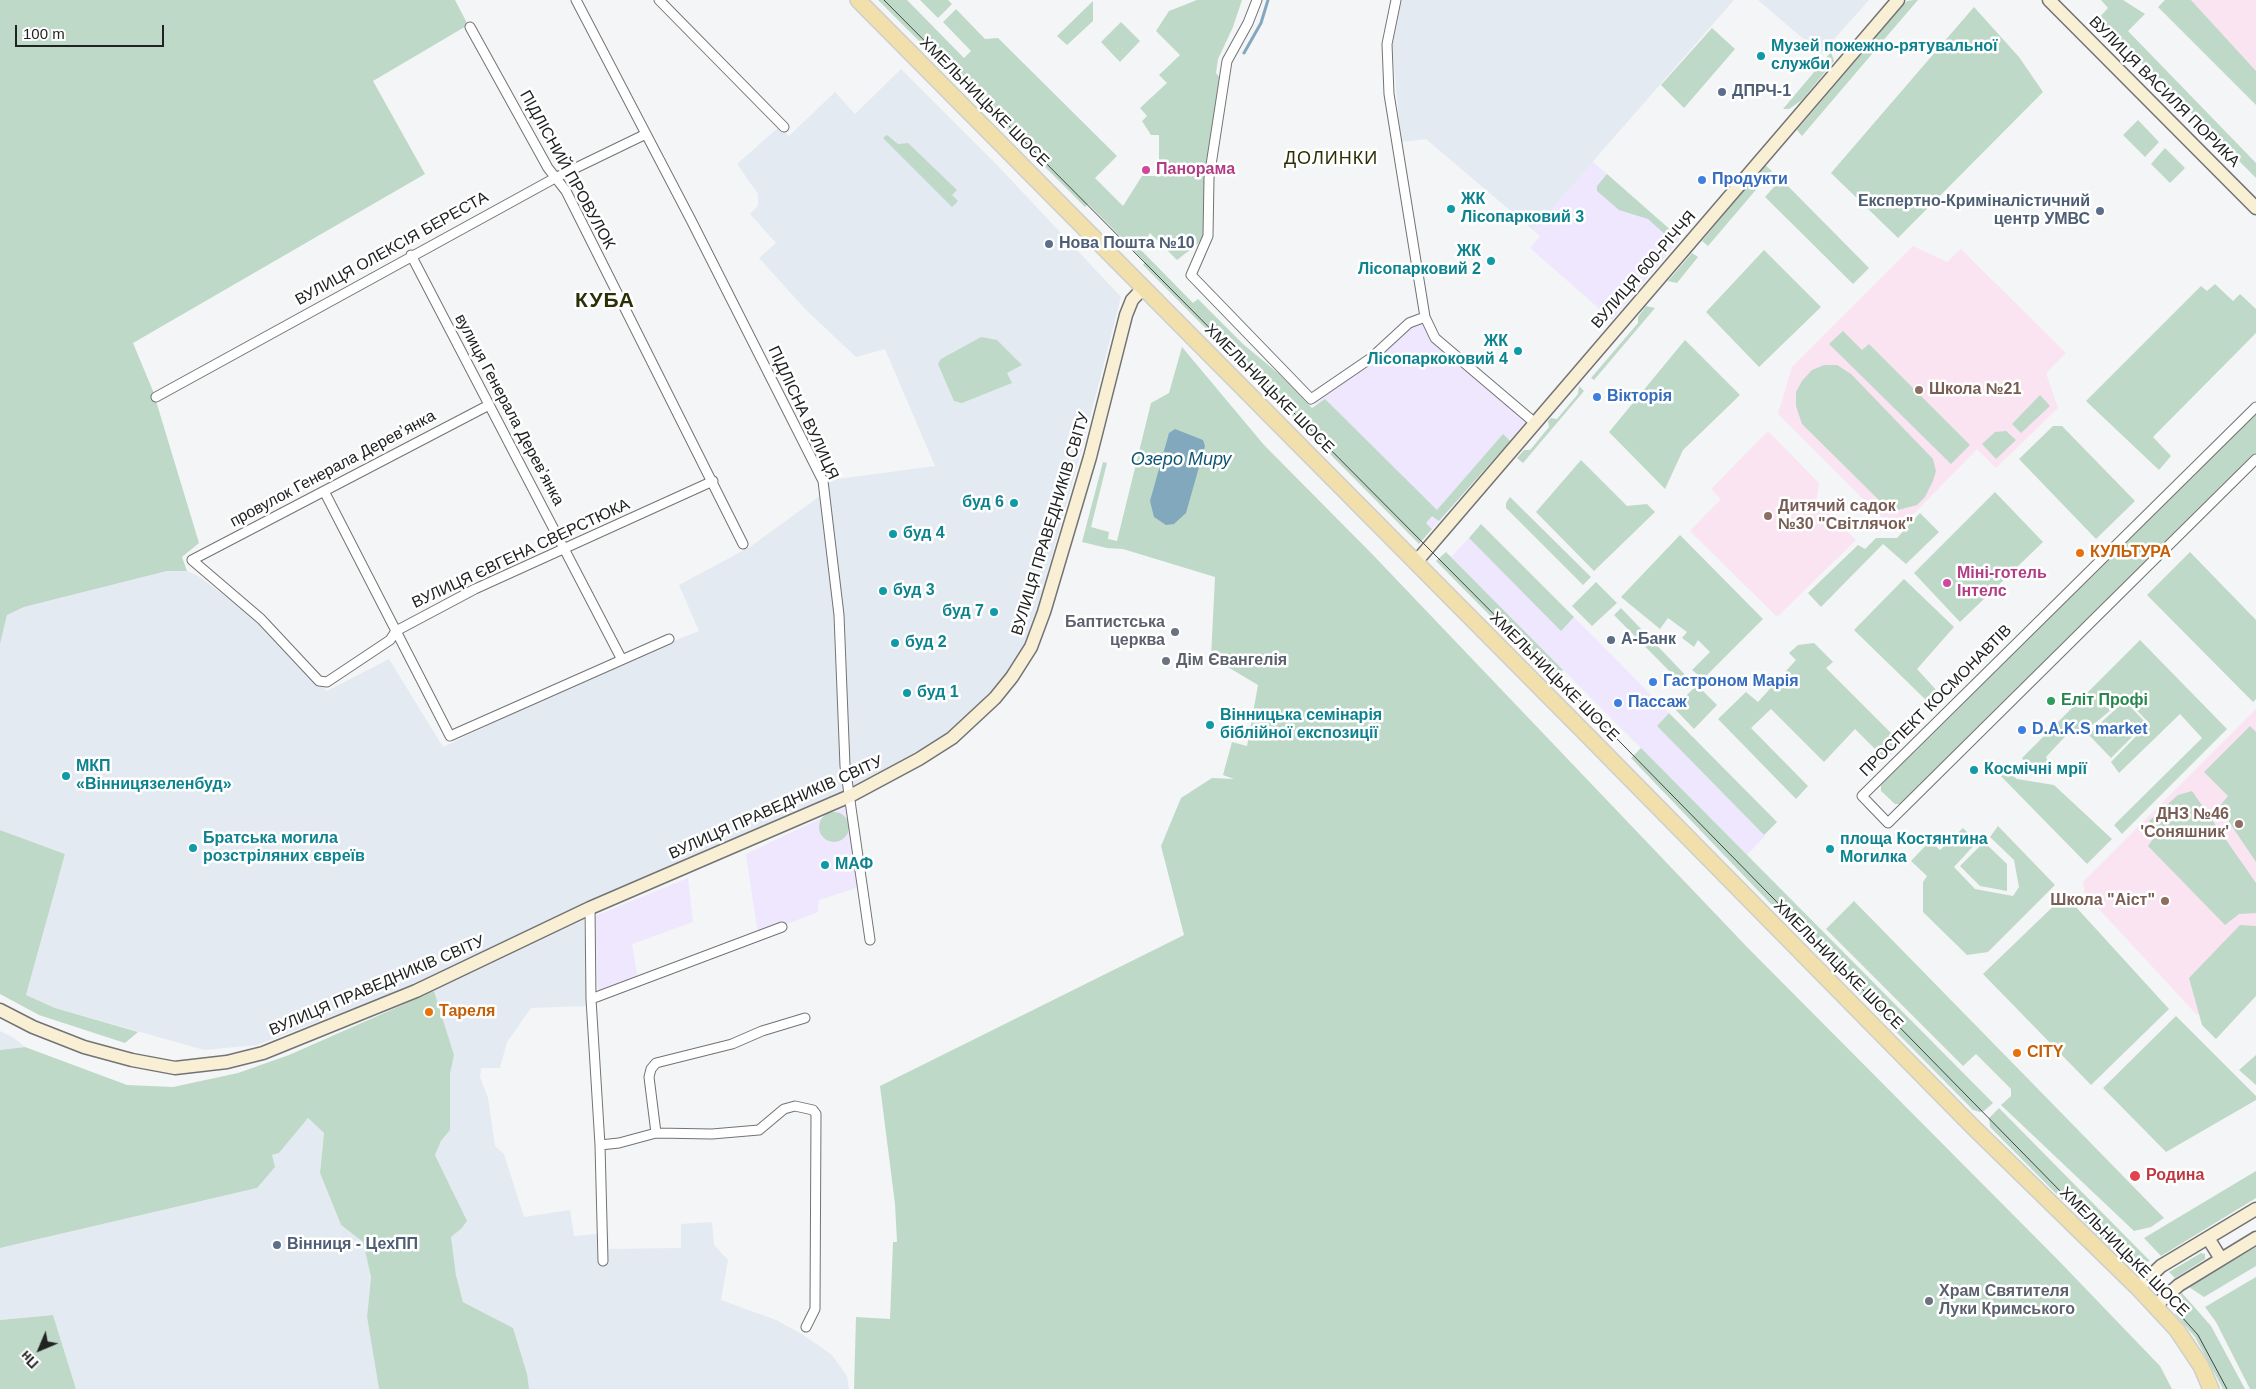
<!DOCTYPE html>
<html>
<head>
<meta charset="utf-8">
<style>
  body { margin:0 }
  #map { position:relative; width:2256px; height:1389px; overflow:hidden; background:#f4f5f6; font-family:Arial,sans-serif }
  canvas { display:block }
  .north { position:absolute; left:15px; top:1324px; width:50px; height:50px; -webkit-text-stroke:4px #fff; paint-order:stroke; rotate:225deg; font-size:14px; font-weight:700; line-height:20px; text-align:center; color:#212222 }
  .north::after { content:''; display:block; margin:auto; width:18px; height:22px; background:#212222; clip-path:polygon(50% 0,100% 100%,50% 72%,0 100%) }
  .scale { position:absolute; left:15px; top:25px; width:149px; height:22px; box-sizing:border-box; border:2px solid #212222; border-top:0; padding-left:6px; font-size:15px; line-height:18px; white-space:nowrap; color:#212222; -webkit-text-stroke:4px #fff; paint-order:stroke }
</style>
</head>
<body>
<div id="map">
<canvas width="2256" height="1389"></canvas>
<div class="north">Пн</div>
<div class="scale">100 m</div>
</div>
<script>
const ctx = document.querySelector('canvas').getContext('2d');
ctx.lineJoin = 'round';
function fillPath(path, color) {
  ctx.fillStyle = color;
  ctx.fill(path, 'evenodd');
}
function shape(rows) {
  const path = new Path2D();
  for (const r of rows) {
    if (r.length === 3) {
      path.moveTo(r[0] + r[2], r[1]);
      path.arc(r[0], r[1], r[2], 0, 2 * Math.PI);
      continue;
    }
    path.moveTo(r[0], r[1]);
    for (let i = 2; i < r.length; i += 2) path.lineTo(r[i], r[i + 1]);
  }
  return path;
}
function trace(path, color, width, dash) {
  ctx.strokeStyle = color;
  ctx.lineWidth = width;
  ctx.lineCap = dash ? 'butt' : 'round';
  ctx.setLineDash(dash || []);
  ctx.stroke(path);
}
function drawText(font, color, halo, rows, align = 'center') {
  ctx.font = font + ' Arial,sans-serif';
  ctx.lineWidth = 5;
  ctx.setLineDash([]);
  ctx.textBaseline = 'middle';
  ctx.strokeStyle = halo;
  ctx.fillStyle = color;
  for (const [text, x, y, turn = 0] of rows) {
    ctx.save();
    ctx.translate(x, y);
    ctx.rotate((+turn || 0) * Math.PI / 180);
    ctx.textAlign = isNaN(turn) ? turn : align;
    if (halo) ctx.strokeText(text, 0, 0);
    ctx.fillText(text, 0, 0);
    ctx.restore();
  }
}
fillPath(shape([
  [1592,161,1680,239,1612,320,1530,248,1540,236,1533,230],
  [1425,317,1435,338,1529,418,1432,529,1426,523,1424,512,1311,399,1409,323],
  [1469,538,1561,630,1574,617,1669,713,1657,726,1765,836,1747,855,1451,557],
  [849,805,861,886,819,900,818,912,758,935,746,854],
  [688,878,693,922,632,944,638,980,598,992,595,916]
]), '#eee7fd');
fillPath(shape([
  [1399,0,1734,0,1533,230,1426,139,1401,142,1392,44],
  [1758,0,1869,0,1821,54],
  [901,69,998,166,1121,297,1083,445,1033,624,1017,660,991,695,949,734,837,795,588,902,404,989,257,1045,204,1050,55,1008,26,995,65,854,0,830,0,644,7,615,24,607,167,571,187,571,198,576,245,611,327,691,389,659,443,747,623,661,699,631,679,585,750,547,824,493,823,481,935,466,885,349,856,357,806,310,759,258,776,243,750,214,758,206,758,194,737,164,779,127,789,136,835,92,855,114],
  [584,920,588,1006,531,1008,507,1042,500,1068,481,1068,480,1077,488,1098,495,1146,504,1154,524,1217,570,1210,574,1236,608,1233,609,1249,681,1248,681,1224,712,1222,714,1245,728,1260,721,1300,776,1320,802,1334,832,1355,847,1376,849,1389,520,1389,503,1323,463,1302,456,1274,451,1237,461,1229,455,1196,435,1155,441,1141,450,1130,450,1074,454,1055,434,991],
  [0,1031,14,1038,25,1047,0,1050],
  [308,1118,324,1133,320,1173,341,1225,363,1242,371,1277,367,1317,379,1389,76,1389,53,1315,0,1320,0,1248,257,1188,272,1155,279,1153]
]), '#e4eaf1');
fillPath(shape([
  [2191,0,2256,0,2256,71],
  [1913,246,1947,262,1961,249,2066,353,2046,373,2058,408,1996,468,1977,449,1896,532,1778,414,1792,367],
  [1768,431,1819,483,1816,501,1856,540,1777,617,1690,531,1721,499,1711,489],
  [2256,709,2256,957,2197,1015,2085,894,2083,882]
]), '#fae4f2');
fillPath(shape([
  [0,0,455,0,468,25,373,81,425,174,133,343,153,391,199,543,182,557,187,571,167,571,24,607,7,615,0,644],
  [878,0,907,0,964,58,971,51,943,22,956,9,985,39,998,38,1117,156,1095,178,1123,206,1142,176,1159,176,1159,135,1151,135,1142,121,1147,116,1140,108,1167,83,1159,75,1180,55,1156,31,1169,11,1197,0,1242,0,1233,27,1218,59,1216,73,1223,82,1209,178,1208,236,1177,260,1150,233,1140,249,1193,303,1198,299,1243,344,1279,374,1312,408,1325,399,1437,510,1503,434,1510,441,1439,521,1432,516,1426,523,1432,529,1419,544,1143,265,1145,262,1111,227,1088,204,1085,207],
  [920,0,948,0,952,4,938,18],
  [1914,0,1918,0,1881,43,1875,38,1907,1],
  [2101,0,2123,0,2145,14,2128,31,2256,163,2256,178,2098,19,2108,8],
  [2165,0,2191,0,2256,71,2256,105,2158,7],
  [1093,1,1093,21,1067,45,1057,36],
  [1974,7,2019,57,2043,92,1898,238,1831,173],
  [1121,22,1140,41,1120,62,1101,42],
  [1712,28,1735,49,1684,108,1661,85],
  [1872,42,1878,47,1802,136,1797,130],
  [1831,52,1834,61,1802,100,1789,109,1783,109],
  [2138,120,2159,142,2145,157,2123,135],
  [887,135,898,144,908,143,957,190,952,195,958,201,952,207,883,138],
  [2165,148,2185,168,2170,183,2151,164],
  [1765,165,1772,171,1708,246,1702,241],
  [1607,174,1673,232,1668,237,1648,219,1619,210,1597,191,1597,186],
  [1781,179,1869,268,1853,284,1765,197],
  [1764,250,1821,307,1759,367,1706,312],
  [1692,253,1698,257,1677,283,1668,281],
  [2215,284,2233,301,2240,294,2256,309,2256,333,2153,437,2171,456,2159,470,2086,401,2201,286,2207,291],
  [1646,306,1655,308,1594,380,1591,378,1638,323,1638,317],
  [1843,331,1862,350,1869,344,1970,445,1951,464,1829,344],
  [981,337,997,340,1022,365,1007,373,1012,383,962,403,954,401,938,364,941,359],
  [1685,340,1740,395,1683,450,1665,489,1609,432],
  [1182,347,1264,445,1373,555,1747,947,2059,1261,2160,1366,2172,1389,854,1389,856,1317,890,1319,893,1242,897,1242,895,1204,880,1086,1184,935,1161,846,1181,798,1212,778,1234,779,1223,775,1232,742,1247,746,1258,685,1211,657,1215,577,1123,549,1107,548,1082,542,1103,462,1107,463,1091,527,1109,532,1108,539,1117,541,1151,403,1169,393],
  [1824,365,1837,365,1851,374,1933,459,1936,471,1933,481,1925,497,1917,505,1898,510,1886,507,1802,424,1796,406,1796,392,1802,381,1812,370],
  [1579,386,1584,391,1523,463,1517,458,1524,450,1530,450,1549,427,1548,421,1551,418,1557,419,1578,394],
  [2040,395,2050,406,2021,433,2012,424],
  [2256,414,2256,453,1901,804,1895,804,1881,791,1881,785],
  [2053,426,2062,426,2135,501,2096,539,2019,459],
  [2006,431,2016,440,1996,459,1982,444,1995,432],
  [1581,460,1627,506,1647,504,1655,512,1594,571,1536,512],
  [1995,492,2043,542,1960,622,1914,573],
  [1510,497,1591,577,1583,585,1506,508,1506,503],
  [1920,513,1939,532,1906,564,1883,544,1821,607,1808,593,1858,545,1865,549,1876,538,1897,538],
  [1481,524,1574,617,1561,631,1469,538],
  [1680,535,1763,619,1703,679,1692,670,1710,652,1698,640,1694,647,1682,638,1687,632,1668,618,1660,629,1621,597],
  [1446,552,1563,670,1557,675,1537,655,1533,659,1436,561],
  [2190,552,2256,620,2256,699,2253,702,2147,595],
  [1904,579,1954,627,1917,669,1938,692,1928,702,1854,630],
  [1596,582,1617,603,1592,626,1572,606],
  [1621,608,1693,683,1687,689,1614,615],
  [2140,640,2227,729,2122,834,2114,825,2202,738,2180,714,2119,773,2111,762,2149,723,2125,698,2081,735,2073,728,2046,757,2051,768,2042,774,2030,771,2022,758],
  [1814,643,1833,662,1826,668,1901,743,1885,759,1855,729,1824,762,1771,709,1751,728,1808,786,1796,799,1718,719,1746,692,1758,702,1796,660,1789,653,1798,645],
  [1697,685,1717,705,1694,729,1674,708],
  [2125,701,2146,723,2111,758,2088,734],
  [1669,713,1777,822,1764,835,1657,726],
  [2250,726,2256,732,2256,862,2219,807,2228,796,2204,772],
  [1641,748,1993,1103,1984,1111,1980,1112,1973,1110,1791,925,1631,758],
  [1995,762,2017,779,2054,785,2112,839,2087,864,1991,766],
  [2192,791,2256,883,2256,913,2239,914,2225,925,2148,846,2157,833,2149,821,2178,795],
  [834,827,15],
  [1998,826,2055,885,1988,952,1967,955,1923,912,1923,882,1927,876,1911,861,1930,841,1940,850,1963,828,1977,842,1954,867,1975,889,2013,896,2019,887,2014,860,1990,837],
  [0,830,65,854,26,995,55,1008,138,1032,125,1043,39,1015,0,994],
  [1984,842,2007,864,2007,891,1980,886,1960,866],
  [2065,895,2169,1009,2091,1085,1983,974],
  [1854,901,2038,1089,2164,1218,2151,1227,2134,1231,2001,1105,2011,1096,2011,1089,1976,1054,1963,1066,1826,929],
  [2240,925,2256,926,2256,996,2216,1039,2202,1025,2189,978],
  [434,991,454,1055,450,1074,450,1130,441,1141,435,1155,467,1221,461,1229,451,1237,456,1275,463,1302,513,1328,527,1374,529,1389,379,1389,367,1317,371,1277,363,1242,341,1225,320,1173,324,1133,308,1118,279,1153,272,1155,275,1167,257,1188,0,1248,0,1050,25,1047,127,1085,173,1087,238,1073,289,1055],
  [2176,1016,2256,1096,2256,1100,2166,1152,2103,1088],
  [2256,1055,2256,1085,2239,1070],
  [1999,1108,2150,1261,2138,1263,2122,1260,1990,1127,1989,1118],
  [2256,1171,2256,1198,2161,1256,2144,1238],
  [2256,1247,2256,1266,2204,1297,2189,1287],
  [2201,1253,2205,1254,2205,1259,2175,1278,2169,1272],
  [2256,1277,2256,1389,2250,1389,2216,1322,2205,1307],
  [2182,1293,2211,1326,2245,1389,2223,1389,2195,1337,2175,1314,2178,1298],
  [53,1315,76,1389,0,1389,0,1320]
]), '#bed9c8');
fillPath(shape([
  [1175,429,1203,440,1205,446,1186,513,1174,524,1166,525,1154,517,1150,501,1169,433]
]), '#82a8bd');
trace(shape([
  [1244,53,1261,23,1268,0]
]), '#82a8bd', 3);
const street = shape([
  [576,0,691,220,823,481,839,615,845,766,870,940],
  [659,0,784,127],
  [1257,0,1248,23,1227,61,1209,178,1208,236,1191,275,1311,399,1371,358,1409,323,1425,317],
  [1396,0,1387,44,1389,94,1425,317,1435,338,1535,423],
  [470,27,548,168,566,191,743,544],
  [411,255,621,658],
  [156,397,555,178,646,134],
  [489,405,192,560,261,619,319,681,327,682,390,640,396,631,475,589,713,481],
  [2256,407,1862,796,1888,823,2256,459],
  [324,491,450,736,669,639],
  [590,908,591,999,600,1145,603,1261],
  [591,999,782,927],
  [656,1133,649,1077,651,1069,656,1063,732,1044,762,1031,805,1018],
  [600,1145,619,1143,656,1133,712,1134,759,1130,784,1109,795,1106,813,1110,816,1114,815,1309,806,1327]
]);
const secondary = shape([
  [2049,0,2256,208],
  [1416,562,1898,0],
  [0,1010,33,1027,84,1047,132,1060,175,1068,227,1062,263,1053,416,991,590,908,850,796,919,759,952,738,995,698,1012,677,1031,647,1044,612,1090,457,1126,315,1132,300,1144,287],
  [2208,1238,2221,1259],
  [2138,1288,2161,1266,2256,1209],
  [2155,1306,2179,1285,2256,1238]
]);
const primary = shape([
  [858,0,1588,736,1973,1127,2138,1288,2177,1330,2201,1366,2211,1389]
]);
trace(street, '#727374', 11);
trace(secondary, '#727374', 15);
trace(primary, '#cecece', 18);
trace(street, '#fff', 9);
trace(secondary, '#f8efd5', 12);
trace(primary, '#f1e0ac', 15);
trace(shape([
  [884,0,1574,695,2164,1297,2198,1335,2227,1389]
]), '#424343', 1);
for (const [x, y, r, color] of [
  [1761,56,5,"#0f9aa8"],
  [1722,92,5,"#5c6f8a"],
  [1146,170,5,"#d1479c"],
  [1702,180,5,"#3f7fe0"],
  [1451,209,5,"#0f9aa8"],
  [2100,211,5,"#5c6f8a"],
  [1049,244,5,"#5c6f8a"],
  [1491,261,5,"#0f9aa8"],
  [1518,351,5,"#0f9aa8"],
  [1919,390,5,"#8d6e63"],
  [1597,397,5,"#3f7fe0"],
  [1014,503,5,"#0f9aa8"],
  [1768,516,5,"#8d6e63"],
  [893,534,5,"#0f9aa8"],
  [2080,553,5,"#e8710a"],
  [1947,583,5,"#d1479c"],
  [883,591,5,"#0f9aa8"],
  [994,612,5,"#0f9aa8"],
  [1175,632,5,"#6b7280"],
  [1611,640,5,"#5c6f8a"],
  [895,643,5,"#0f9aa8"],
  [1166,661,5,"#6b7280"],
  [1653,682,5,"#3f7fe0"],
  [907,693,5,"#0f9aa8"],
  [2051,701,5,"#2e9e5b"],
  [1618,703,5,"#3f7fe0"],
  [1210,725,5,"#0f9aa8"],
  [2022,730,5,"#3f7fe0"],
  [1974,770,5,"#0f9aa8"],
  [66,776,5,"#0f9aa8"],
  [2239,824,5,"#8d6e63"],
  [193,848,5,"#0f9aa8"],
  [1830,849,5,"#0f9aa8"],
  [825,865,5,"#0f9aa8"],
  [2165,901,5,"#8d6e63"],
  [429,1012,5,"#e8710a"],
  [2017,1053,5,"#e8710a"],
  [2135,1176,6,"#e0444e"],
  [277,1245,5,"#5c6f8a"],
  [1929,1301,5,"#6b7280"]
]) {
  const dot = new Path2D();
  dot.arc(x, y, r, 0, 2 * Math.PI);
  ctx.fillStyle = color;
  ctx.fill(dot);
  trace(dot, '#fff', 2);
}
drawText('bold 16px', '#0d838f', '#fff', [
  ["Музей пожежно-рятувальної",1771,47],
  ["служби",1771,65],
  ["ЖК",1461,200],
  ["Лісопарковий 3",1461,218],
  ["ЖК",1481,252,"right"],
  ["Лісопарковий 2",1481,270,"right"],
  ["ЖК",1508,342,"right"],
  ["Лісопаркоковий 4",1508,360,"right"],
  ["буд 6",1004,503,"right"],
  ["буд 4",903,534],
  ["буд 3",893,591],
  ["буд 7",984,612,"right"],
  ["буд 2",905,643],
  ["буд 1",917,693],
  ["Вінницька семінарія",1220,716],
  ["біблійної експозиції",1220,734],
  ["МКП",76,767],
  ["«Вінницязеленбуд»",76,785],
  ["Космічні мрії",1984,770],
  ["Братська могила",203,839],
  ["розстріляних євреїв",203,857],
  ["площа Костянтина",1840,840],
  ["Могилка",1840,858],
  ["МАФ",835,865]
], 'left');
drawText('bold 16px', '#4e5e75', '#fff', [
  ["ДПРЧ-1",1732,92],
  ["Експертно-Криміналістичний",2090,202,"right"],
  ["центр УМВС",2090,220,"right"],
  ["Нова Пошта №10",1059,244],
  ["А-Банк",1621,640],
  ["Вінниця - ЦехПП",287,1245]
], 'left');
drawText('16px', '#212222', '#fff', [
  ["ВУЛИЦЯ ВАСИЛЯ ПОРИКА",2164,92,45],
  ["ХМЕЛЬНИЦЬКЕ ШОСЕ",984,102,45],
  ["ПІДЛІСНИЙ ПРОВУЛОК",567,170,61],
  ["ВУЛИЦЯ ОЛЕКСІЯ БЕРЕСТА",392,249,-29],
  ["ВУЛИЦЯ 600-РІЧЧЯ",1644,270,-49],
  ["ХМЕЛЬНИЦЬКЕ ШОСЕ",1269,389,45],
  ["вулиця Генерала Деревʼянка",509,410,62],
  ["ПІДЛІСНА ВУЛИЦЯ",803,413,65],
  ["провулок Генерала Деревʼянка",333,469,-28],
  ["ВУЛИЦЯ ПРАВЕДНИКІВ СВІТУ",1051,524,-73],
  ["ВУЛИЦЯ ЄВГЕНА СВЕРСТЮКА",521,554,-25],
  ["ХМЕЛЬНИЦЬКЕ ШОСЕ",1554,677,45],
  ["ПРОСПЕКТ КОСМОНАВТІВ",1936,701,-45],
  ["ВУЛИЦЯ ПРАВЕДНИКІВ СВІТУ",776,808,-24],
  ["ХМЕЛЬНИЦЬКЕ ШОСЕ",1838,965,45],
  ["ВУЛИЦЯ ПРАВЕДНИКІВ СВІТУ",377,986,-23],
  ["ХМЕЛЬНИЦЬКЕ ШОСЕ",2124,1252,45]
]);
drawText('bold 16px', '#b23c85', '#fff', [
  ["Панорама",1156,170],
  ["Міні-готель",1957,574],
  ["Інтелс",1957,592]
], 'left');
drawText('bold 16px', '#366cbe', '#fff', [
  ["Продукти",1712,180],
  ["Вікторія",1607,397],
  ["Гастроном Марія",1663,682],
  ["Пассаж",1628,703],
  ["D.A.K.S market",2032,730]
], 'left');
drawText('bold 16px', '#785e54', '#fff', [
  ["Школа №21",1929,390],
  ["Дитячий садок",1778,507],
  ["№30 \"Світлячок\"",1778,525],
  ["ДНЗ №46",2229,815,"right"],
  ["'Соняшник'",2229,833,"right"],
  ["Школа \"Аіст\"",2155,901,"right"]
], 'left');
drawText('bold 16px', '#c56008', '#fff', [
  ["КУЛЬТУРА",2090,553],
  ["Тареля",439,1012],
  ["CITY",2027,1053]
], 'left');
drawText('bold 16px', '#5b616d', '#fff', [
  ["Баптистська",1165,623,"right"],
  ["церква",1165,641,"right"],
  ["Дім Євангелія",1176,661],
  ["Храм Святителя",1939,1292],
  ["Луки Кримського",1939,1310]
], 'left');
drawText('bold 16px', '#27864d', '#fff', [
  ["Еліт Профі",2061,701]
], 'left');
drawText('bold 16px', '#be3a42', '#fff', [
  ["Родина",2146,1176]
], 'left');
ctx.letterSpacing = '1px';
drawText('18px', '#2d3007', '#fff', [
  ["ДОЛИНКИ",1331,159]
]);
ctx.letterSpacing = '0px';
drawText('italic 18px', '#0e5573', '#fff', [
  ["Озеро Миру",1181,460]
]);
ctx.letterSpacing = '1px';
drawText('bold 21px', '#2d3007', '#fff', [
  ["КУБА",605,301]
]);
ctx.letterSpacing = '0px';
</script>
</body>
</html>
